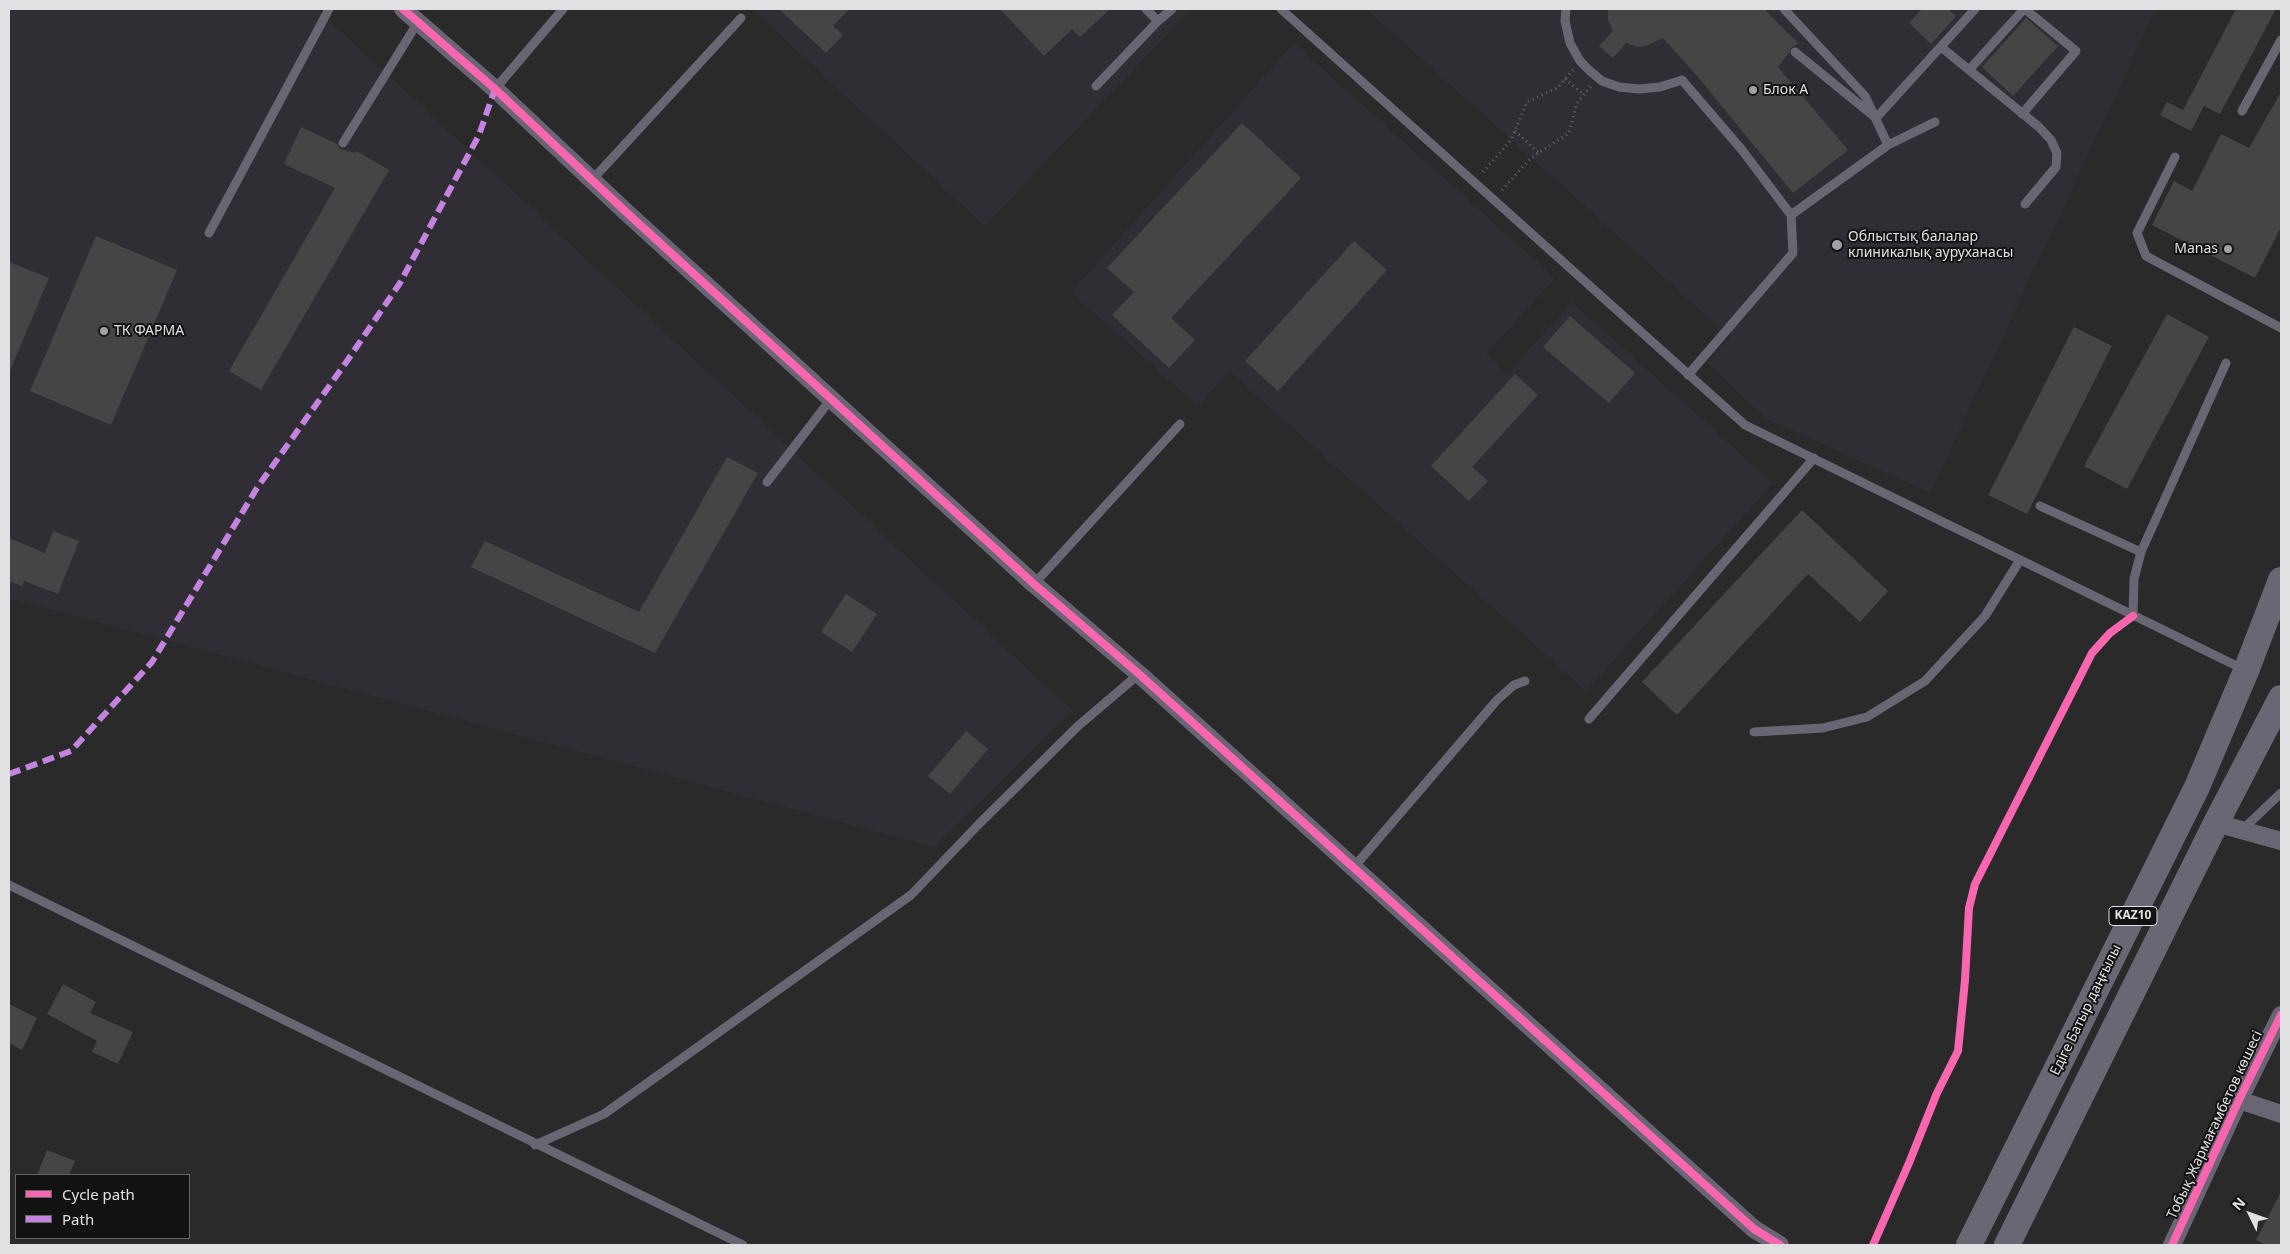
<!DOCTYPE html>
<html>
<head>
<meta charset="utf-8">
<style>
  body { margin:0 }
  #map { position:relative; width:2290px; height:1254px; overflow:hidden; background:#2a2a2b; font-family:"Noto Sans",sans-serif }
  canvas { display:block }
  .frame { position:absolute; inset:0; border:10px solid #e1e0e2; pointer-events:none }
  .legend { position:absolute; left:15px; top:1174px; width:175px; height:65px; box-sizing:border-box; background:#121213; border:1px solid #656466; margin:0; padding:6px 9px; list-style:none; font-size:15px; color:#e1e0e2 }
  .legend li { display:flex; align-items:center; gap:10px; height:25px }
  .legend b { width:25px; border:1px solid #656466 }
  .north { position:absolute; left:2225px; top:1189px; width:50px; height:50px; -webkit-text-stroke:4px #121213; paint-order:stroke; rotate:312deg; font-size:14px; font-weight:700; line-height:20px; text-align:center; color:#e1e0e2 }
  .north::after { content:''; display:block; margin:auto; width:18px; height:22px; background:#e1e0e2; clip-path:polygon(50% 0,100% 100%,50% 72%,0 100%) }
</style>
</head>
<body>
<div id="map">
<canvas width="2290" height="1254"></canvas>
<div class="frame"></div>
<ul class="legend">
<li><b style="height:6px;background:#f766af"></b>Cycle path</li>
<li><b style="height:6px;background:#c483df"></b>Path</li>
</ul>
<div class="north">N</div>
</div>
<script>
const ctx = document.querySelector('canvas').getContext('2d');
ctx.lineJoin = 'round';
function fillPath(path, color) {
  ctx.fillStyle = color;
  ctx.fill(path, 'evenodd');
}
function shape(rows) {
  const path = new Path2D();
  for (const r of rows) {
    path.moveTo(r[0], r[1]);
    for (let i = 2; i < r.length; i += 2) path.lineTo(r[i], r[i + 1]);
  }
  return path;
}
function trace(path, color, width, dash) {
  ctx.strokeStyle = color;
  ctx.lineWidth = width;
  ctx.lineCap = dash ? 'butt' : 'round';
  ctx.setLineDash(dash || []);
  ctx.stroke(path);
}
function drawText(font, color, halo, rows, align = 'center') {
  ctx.font = font + ' "Noto Sans",sans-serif';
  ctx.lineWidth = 4;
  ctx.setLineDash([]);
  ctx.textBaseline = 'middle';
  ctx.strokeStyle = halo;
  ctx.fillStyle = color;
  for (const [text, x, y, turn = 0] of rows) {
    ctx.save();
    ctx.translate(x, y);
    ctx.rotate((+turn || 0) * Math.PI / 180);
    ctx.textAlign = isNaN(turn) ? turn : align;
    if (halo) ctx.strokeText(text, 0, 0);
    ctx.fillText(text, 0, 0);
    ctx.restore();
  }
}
fillPath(shape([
  [9,9,317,9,1073,711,934,847,9,598],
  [752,9,1188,9,1190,10,985,226],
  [1366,9,2156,9,1930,493,1765,418,1707,363,1730,337],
  [1294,43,1555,278,1486,355,1507,374,1572,302,1773,483,1586,691,1229,371,1198,406,1071,292]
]), '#302d35');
fillPath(shape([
  [779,9,849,9,833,26,843,35,826,53],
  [1000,9,1110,9,1080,37,1072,29,1044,56],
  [1608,9,1764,9,1798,43,1791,48,1789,53,1778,67,1848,150,1793,193,1698,77,1663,38,1646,46,1637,47,1626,43,1613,58,1599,46,1613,31,1608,20],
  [1922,9,1948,9,1956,16,1931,44,1909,23],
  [2236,9,2276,9,2220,114,2204,106,2191,131,2160,115,2167,102,2183,110],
  [2026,18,2058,46,2013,96,1982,67],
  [2281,92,2281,227,2255,278,2152,225,2174,181,2192,191,2221,134,2249,148],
  [1242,123,1301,178,1171,318,1195,340,1169,368,1112,315,1134,292,1107,268],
  [301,127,337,144,340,149,355,153,356,151,389,170,261,390,229,371,335,188,284,164],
  [96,236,177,270,111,425,30,391],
  [1354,241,1387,270,1278,391,1245,361],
  [9,262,49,278,9,373],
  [2167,314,2209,337,2127,489,2084,466],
  [1570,316,1635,373,1609,403,1543,347],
  [2074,327,2112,346,2027,514,1988,495],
  [1515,374,1538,395,1472,467,1488,481,1469,501,1431,466],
  [727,457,758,473,655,653,471,567,485,541,639,612],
  [1802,510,1888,591,1860,622,1808,574,1677,715,1642,682],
  [53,531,79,541,58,594,24,581,22,586,9,581,9,538,45,553],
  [846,594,877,614,852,652,821,632],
  [966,731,988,749,950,794,928,776],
  [63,984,96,1002,90,1013,133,1032,118,1064,92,1052,97,1041,47,1014],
  [9,1004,37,1018,22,1050,9,1043],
  [47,1150,75,1161,69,1175,37,1175],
  [2281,1192,2281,1245,2266,1245,2256,1240]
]), '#454546');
trace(shape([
  [1565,79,1584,95],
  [1515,131,1539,153],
  [1483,172,1511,140,1527,102,1557,88,1573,70],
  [1502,190,1531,158,1569,133,1577,103,1591,86]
]), '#69666e', 3, [1, 4]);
trace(shape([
  [1146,9,1158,21],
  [1281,9,1745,425,2245,670],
  [1566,9,1565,21,1570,43,1580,61,1590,71,1602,81,1619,87,1639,89,1660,87,1682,80,1742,150,1791,215,1793,253,1688,375],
  [1784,9,1865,96,1888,145,1791,215],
  [1941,47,2039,127,2051,140,2057,153,2056,167,2025,204],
  [1795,52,1876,118,1975,9],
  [1969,70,2024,9],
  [1096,86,1158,21,1172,9],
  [495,89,563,9],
  [2242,111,2281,40],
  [2022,114,2076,51,2025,9],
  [343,143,418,22],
  [1888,145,1935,122],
  [2175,157,2137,233,2146,256,2281,328],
  [592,180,741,18],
  [209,233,329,9],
  [767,482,831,399],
  [2040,506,2141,552],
  [1034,584,1180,424],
  [2133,616,2134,579,2141,552,2226,363],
  [1589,719,1814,458],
  [1754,732,1823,728,1867,717,1925,681,1985,616,2020,560],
  [2242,830,2281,793],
  [1354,867,1497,700,1514,685,1525,681],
  [9,885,743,1245],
  [535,1145,604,1114,911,895,979,824,1078,726,1139,674]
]), '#6a6572', 9);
trace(shape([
  [403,9,495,89,626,212,1034,584,1139,674,1754,1229,1780,1245],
  [2216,823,2281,841],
  [2239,1100,2281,1114],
  [2172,1245,2239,1100,2281,1015]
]), '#6a6572', 18);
trace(shape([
  [1969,1245,2197,787,2246,671,2281,580],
  [2007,1245,2216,823,2281,698]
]), '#6b6674', 26);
trace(shape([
  [9,774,71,751,152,662,257,488,347,361,400,283,479,135,495,89]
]), '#c483df', 6, [12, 6]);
trace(shape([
  [403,9,495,89,626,212,1034,584,1139,674,1754,1229,1780,1245],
  [1873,1245,1909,1163,1937,1093,1958,1051,1965,980,1969,908,1975,884,2092,653,2110,633,2133,616],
  [2172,1245,2239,1100,2281,1015]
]), '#f766af', 8);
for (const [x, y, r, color] of [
  [1753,90,5,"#a1a0a2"],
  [1837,245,6,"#a1a0a2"],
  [2228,249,5,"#a1a0a2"],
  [104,331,5,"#a1a0a2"]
]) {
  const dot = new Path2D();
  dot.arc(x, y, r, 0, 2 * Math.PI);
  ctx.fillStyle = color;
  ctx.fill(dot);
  trace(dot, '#121213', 2);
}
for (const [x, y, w] of [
  [2133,916,48]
]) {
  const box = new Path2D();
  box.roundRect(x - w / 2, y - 9.5, w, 19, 4);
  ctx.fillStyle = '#121213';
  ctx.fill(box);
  trace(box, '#e1e0e2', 1);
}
drawText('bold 12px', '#e1e0e2', null, [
  ["KAZ10",2133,916]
]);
drawText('14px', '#e1e0e2', '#121213', [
  ["Блок А",1763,90],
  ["Облыстық балалар",1848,237],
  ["клиникалық ауруханасы",1848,253],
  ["Manas",2218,249,"right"],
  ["ТК ФАРМА",114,331]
], 'left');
drawText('14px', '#e1e0e2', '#121213', [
  ["Едіге Батыр даңғылы",2086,1010,-64],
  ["Тобық Жармағамбетов көшесі",2215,1125,-65]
]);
</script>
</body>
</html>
